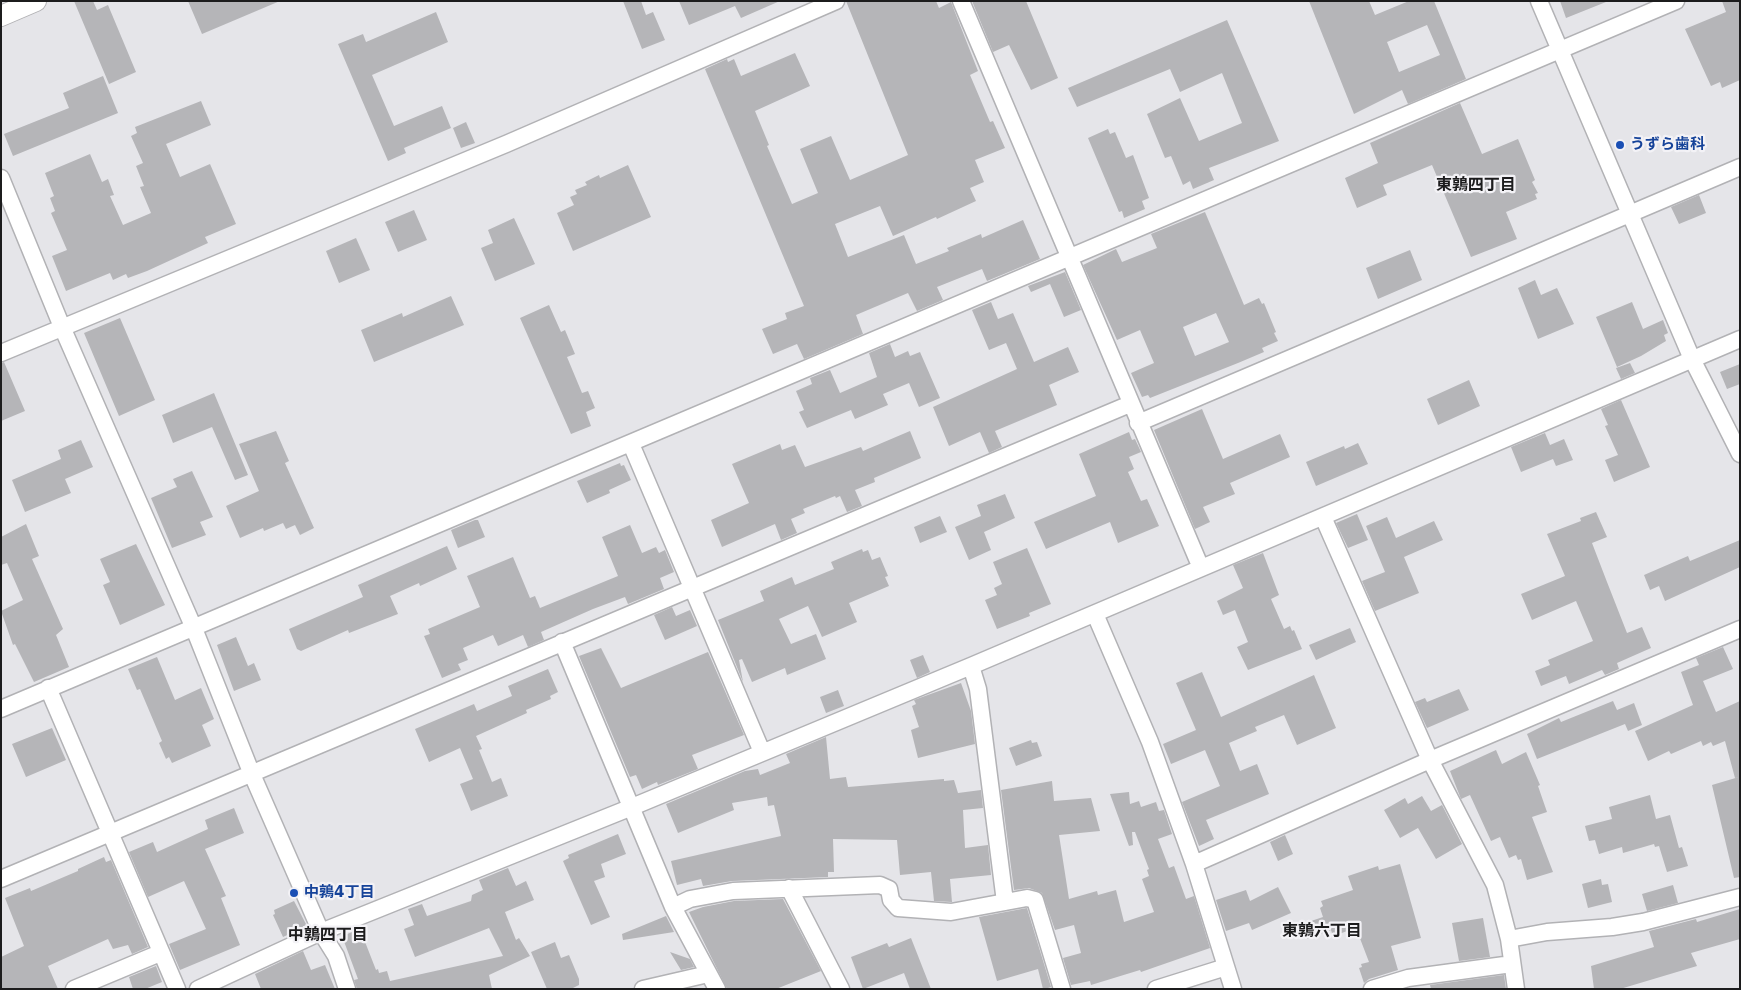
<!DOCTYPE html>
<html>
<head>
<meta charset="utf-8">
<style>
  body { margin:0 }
  #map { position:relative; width:1741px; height:990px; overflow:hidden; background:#e5e5e9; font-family:"DejaVu Sans",sans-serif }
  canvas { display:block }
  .frame { position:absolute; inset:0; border:2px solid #1c1c1d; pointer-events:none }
</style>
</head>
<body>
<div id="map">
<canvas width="1741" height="990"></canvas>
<div class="frame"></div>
</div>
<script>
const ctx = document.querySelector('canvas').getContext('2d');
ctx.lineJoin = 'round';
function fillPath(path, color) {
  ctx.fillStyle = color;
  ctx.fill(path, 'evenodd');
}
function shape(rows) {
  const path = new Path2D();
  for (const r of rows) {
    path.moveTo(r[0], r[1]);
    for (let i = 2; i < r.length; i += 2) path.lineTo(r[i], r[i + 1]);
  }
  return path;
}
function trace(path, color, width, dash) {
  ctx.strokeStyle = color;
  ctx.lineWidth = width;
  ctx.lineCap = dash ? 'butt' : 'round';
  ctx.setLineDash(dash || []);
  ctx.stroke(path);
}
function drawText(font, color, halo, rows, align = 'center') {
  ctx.font = font + ' "DejaVu Sans","Noto Sans JP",sans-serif';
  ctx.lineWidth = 4.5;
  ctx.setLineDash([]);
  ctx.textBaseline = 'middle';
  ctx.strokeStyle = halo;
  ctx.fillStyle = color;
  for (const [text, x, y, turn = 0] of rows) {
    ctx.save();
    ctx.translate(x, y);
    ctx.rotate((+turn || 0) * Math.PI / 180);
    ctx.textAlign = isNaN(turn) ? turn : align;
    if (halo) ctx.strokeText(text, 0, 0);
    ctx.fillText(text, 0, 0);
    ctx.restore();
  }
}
fillPath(shape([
  [74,1,93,1,97,10,108,5,136,72,109,84],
  [188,1,280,1,202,34],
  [623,1,641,1,646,15,653,12,665,40,642,49],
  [679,1,780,1,741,18,735,6,689,25],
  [846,1,936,1,939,8,951,2,978,71,970,75,990,122,993,121,1005,148,975,160,984,182,970,188,976,201,937,219,936,217,893,236,880,206,835,224,848,257,904,235,916,264,949,251,947,248,981,234,982,238,1023,220,1040,259,987,281,982,269,937,287,943,300,917,311,908,293,856,315,863,334,804,359,797,344,773,354,762,329,787,319,785,313,804,306,705,69,727,59,728,62,734,59,741,76,795,53,810,86,755,111,769,145,767,146,792,204,818,193,800,149,831,136,850,180,908,155],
  [972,1,1026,1,1058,78,1031,90,1009,45,993,52],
  [1309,1,1369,1,1375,15,1409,1,1434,1,1466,79,1408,104,1402,90,1354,114],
  [1427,25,1440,55,1399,72,1387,42],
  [1560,1,1605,1,1606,2,1566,18],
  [1722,1,1740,1,1740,80,1722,88,1720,82,1711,86,1685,29,1726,12],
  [436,12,448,42,372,75,394,126,442,106,451,128,404,148,406,153,388,161,338,44,363,34,366,42],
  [1227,20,1279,141,1209,168,1214,180,1193,189,1190,181,1183,185,1171,156,1165,158,1147,114,1180,98,1199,141,1242,123,1222,73,1180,92,1170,69,1077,107,1068,88],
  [103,76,118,113,13,156,4,134,69,108,63,93],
  [201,101,211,125,166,144,180,177,210,164,236,224,205,237,208,243,147,271,128,278,126,274,113,280,110,273,66,291,52,256,67,250,51,213,55,211,50,198,54,196,45,173,90,154,102,182,108,179,114,195,110,196,123,225,151,213,140,187,144,186,136,166,143,163,131,136,137,133,135,127],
  [1460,103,1482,154,1518,139,1535,180,1532,182,1538,193,1535,194,1537,199,1506,212,1517,239,1471,257,1432,165,1383,185,1387,195,1357,208,1345,178,1378,163,1370,143],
  [466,122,475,143,461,148,453,128],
  [1108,129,1110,134,1115,132,1126,158,1133,155,1149,198,1142,201,1145,209,1124,218,1122,211,1119,212,1088,138],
  [628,165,651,217,573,251,557,213,574,205,570,197,577,194,575,190,587,185,585,182,599,175,600,178],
  [1699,195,1706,213,1679,224,1671,207],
  [414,210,427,240,398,252,385,222],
  [1205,212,1244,305,1259,298,1262,304,1264,303,1276,332,1274,333,1278,341,1262,348,1264,352,1238,363,1150,398,1148,395,1142,397,1131,373,1154,363,1140,330,1117,340,1083,265,1116,249,1122,262,1157,248,1151,234],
  [1216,313,1229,342,1195,356,1183,327],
  [514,218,535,264,495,281,481,248,493,243,488,230],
  [356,238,370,270,339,283,326,251],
  [1410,250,1422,280,1378,299,1366,268],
  [1065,272,1081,310,1064,317,1050,284,1031,292,1028,286],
  [1535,280,1541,295,1557,288,1574,324,1538,339,1518,288],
  [451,296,464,325,374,362,361,330,402,313,403,317],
  [991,302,998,319,1013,313,1034,362,1068,347,1079,372,1049,385,1057,405,995,431,1002,447,989,453,980,432,949,446,933,407,1017,369,1006,343,989,350,972,310],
  [1632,302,1643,329,1663,320,1668,333,1664,335,1666,341,1641,356,1617,367,1596,317],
  [549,305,561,332,565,330,575,354,567,357,582,393,588,391,595,408,586,412,591,426,571,434,520,318],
  [120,318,155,400,119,416,84,333],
  [890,344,895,357,908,351,910,356,920,352,940,398,919,407,909,383,883,394,888,405,855,419,851,410,807,428,799,412,804,410,796,391,812,384,810,378,830,370,840,393,877,377,869,353],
  [4,362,25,411,1,421,1,363],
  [1630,363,1635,373,1621,379,1616,368],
  [1740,364,1740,384,1727,389,1720,372],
  [1469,380,1480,406,1438,425,1427,399],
  [214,393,248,475,235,480,212,427,173,443,162,415],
  [1621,400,1650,467,1614,482,1605,460,1618,455,1605,426,1608,425,1601,409],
  [1202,409,1223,459,1280,434,1290,457,1230,483,1235,494,1203,507,1210,522,1195,529,1154,430],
  [276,431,289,461,285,463,314,528,300,535,295,525,286,529,283,523,264,531,263,528,240,538,226,506,259,491,239,444],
  [910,431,921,458,874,478,875,482,855,490,862,506,847,512,840,496,836,498,835,496,803,509,805,513,791,519,797,533,781,540,775,524,722,547,711,520,749,503,732,464,780,444,782,450,795,445,805,467,861,447,863,451],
  [1129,432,1132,440,1135,439,1141,452,1129,457,1134,469,1128,472,1141,501,1147,499,1159,526,1118,543,1110,522,1046,549,1034,522,1096,496,1079,454],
  [1545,433,1550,445,1564,439,1573,460,1556,466,1553,459,1521,472,1511,447],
  [81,440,93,467,65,479,71,493,25,512,12,480,61,459,58,450],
  [1358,443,1368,464,1316,486,1306,462,1344,446,1345,449],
  [620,463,621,466,624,465,631,480,609,490,610,493,587,503,577,481],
  [192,471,213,517,200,522,206,535,172,548,151,498,177,487,173,479],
  [1005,494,1015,518,984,532,991,550,969,560,955,527,981,516,977,505],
  [1596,512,1607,537,1592,543,1607,582,1627,633,1642,627,1651,648,1617,663,1619,669,1605,675,1602,670,1569,684,1566,676,1541,686,1535,671,1550,665,1548,660,1593,641,1576,601,1532,620,1521,594,1565,576,1547,534,1581,521,1580,518],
  [1357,514,1368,540,1348,548,1336,523],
  [940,516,947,532,920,543,914,527],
  [1387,517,1396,538,1434,521,1443,540,1404,557,1419,593,1375,611,1362,581,1385,572,1366,526],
  [475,520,478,520,485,537,458,548,451,530],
  [26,524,39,556,32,559,63,629,56,635,69,667,34,682,15,644,13,645,1,611,23,600,7,563,1,565,1,537],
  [630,525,642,553,656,547,659,553,665,550,674,572,660,578,664,589,628,604,625,597,593,609,541,632,544,640,528,647,523,635,498,646,493,635,463,648,468,660,458,664,461,670,442,678,424,636,430,634,428,629,480,607,467,576,513,557,530,598,535,596,540,608,618,576,602,537],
  [1740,540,1740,567,1665,601,1659,586,1650,590,1644,575,1688,556,1690,561],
  [136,544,165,605,120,625,103,585,110,582,100,559],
  [447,546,457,569,420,586,419,583,390,596,398,614,349,633,348,630,301,651,297,649,289,629,363,597,358,585],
  [1027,548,1051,604,1029,613,1030,616,997,629,985,600,997,595,994,588,1002,584,993,562],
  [862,549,863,552,868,550,872,560,880,557,888,576,885,577,889,586,849,603,857,622,822,637,808,606,779,619,791,644,816,634,826,659,787,675,785,668,752,682,742,659,739,660,743,682,718,620,764,601,760,591,792,577,795,585,834,569,831,562],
  [1263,553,1279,595,1271,599,1284,629,1290,626,1292,631,1294,630,1302,649,1248,670,1237,647,1248,642,1235,610,1223,615,1217,601,1243,588,1233,565],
  [672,607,676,616,690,610,697,626,665,640,654,615],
  [1350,628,1356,642,1316,660,1309,645],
  [236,637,248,666,254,663,261,680,234,691,217,645],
  [1723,647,1733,669,1703,681,1716,712,1740,701,1740,877,1734,878,1712,785,1739,777,1735,778,1725,741,1713,746,1711,742,1703,746,1701,741,1671,754,1669,751,1648,761,1635,731,1693,705,1681,672,1699,665,1696,658],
  [601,648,621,688,708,652,744,735,692,755,698,769,658,785,657,782,642,789,636,775,630,777,579,656],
  [923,655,930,672,917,678,910,660],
  [157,657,175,700,201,688,214,719,202,725,211,746,172,763,169,757,166,759,159,743,162,741,140,689,137,690,128,669],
  [548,669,558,692,550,696,551,699,526,710,527,713,476,736,482,749,479,750,492,782,501,778,508,796,471,811,460,784,473,779,460,748,429,762,415,729,474,704,477,711,512,696,508,686],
  [1202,672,1221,717,1314,675,1336,728,1297,745,1284,715,1255,727,1257,731,1229,743,1240,771,1257,764,1269,794,1206,820,1214,839,1199,846,1182,802,1220,786,1205,750,1171,764,1163,744,1196,730,1176,683],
  [961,683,971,711,975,744,918,758,911,730,919,727,912,706,916,704,914,700],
  [1459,689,1469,710,1427,728,1415,702,1425,698,1427,702],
  [838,690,844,706,826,713,820,697],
  [1613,701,1617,710,1634,703,1642,725,1628,731,1625,724,1537,759,1527,734,1559,718,1561,722],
  [52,728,66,760,26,777,12,744],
  [826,737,830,779,846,777,848,787,944,779,944,781,954,780,958,793,981,790,983,808,963,810,965,848,988,845,991,875,950,879,952,902,934,901,931,872,900,875,897,840,833,839,834,872,828,872,828,877,732,881,703,886,701,879,677,885,671,861,781,836,774,805,768,806,767,797,732,803,734,810,678,833,666,804,745,771,758,769,760,775,790,763,786,754],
  [1031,740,1032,743,1037,742,1042,756,1016,766,1009,748],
  [1496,750,1502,764,1526,752,1540,785,1538,786,1547,812,1532,817,1553,872,1527,880,1521,859,1518,860,1516,855,1509,858,1500,837,1491,841,1470,795,1461,799,1450,771],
  [1052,781,1054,801,1091,798,1100,831,1059,835,1069,899,1097,891,1098,895,1116,890,1124,922,1154,912,1142,879,1149,876,1147,870,1149,869,1135,832,1132,832,1133,845,1129,846,1110,794,1129,792,1130,804,1139,801,1141,807,1156,802,1159,811,1164,810,1172,834,1158,839,1169,868,1174,866,1186,899,1194,896,1210,948,1141,972,1140,970,1091,985,1090,981,1071,985,1063,958,1081,953,1074,925,1055,930,1042,893,1029,888,1014,890,1001,790],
  [1650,795,1656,819,1670,815,1679,848,1682,847,1688,866,1667,872,1659,846,1655,847,1654,844,1623,853,1622,847,1599,854,1595,840,1589,841,1585,826,1612,819,1609,807],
  [1422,796,1431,811,1442,805,1462,844,1436,859,1418,828,1400,838,1384,810,1405,798,1408,804],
  [234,808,244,833,205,849,226,896,221,898,240,945,180,970,169,944,206,929,184,881,148,897,129,852,153,842,157,852,208,829,205,820],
  [618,834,626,854,601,864,605,877,594,881,610,917,591,925,563,861,569,858,568,855],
  [1285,835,1293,854,1278,861,1270,842],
  [104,857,106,862,111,860,148,947,132,954,128,945,113,949,108,939,48,966,58,989,1,989,1,957,24,946,5,898,30,888,31,891,78,871,78,869],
  [1400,864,1421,938,1391,946,1398,970,1369,979,1364,983,1359,968,1362,967,1361,964,1369,962,1356,928,1333,936,1331,930,1307,939,1302,924,1323,917,1320,908,1323,906,1321,901,1353,890,1348,876,1378,866,1379,870],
  [508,868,516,886,526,881,534,900,505,912,516,940,519,938,530,956,489,975,492,989,357,989,354,980,358,979,342,936,360,929,376,970,378,969,379,973,387,971,390,981,503,956,489,928,415,957,404,929,414,925,408,909,422,904,427,916,471,901,472,895,483,890,479,880],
  [1601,879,1602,885,1608,884,1612,902,1588,908,1582,884],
  [1673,885,1678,903,1647,911,1642,894],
  [1278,887,1291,913,1252,930,1249,923,1226,931,1216,900,1246,890,1250,901],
  [783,899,821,971,776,989,727,989,689,912,703,907,734,901],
  [294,901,307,926,283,937,273,915,275,914,274,910],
  [1027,908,1051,987,1045,989,1043,989,1038,969,997,981,979,917],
  [1740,909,1740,939,1691,953,1697,966,1620,989,1594,989,1591,966,1654,947,1649,931,1696,919,1697,922],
  [666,916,674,932,623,940,622,934],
  [1483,918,1490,957,1459,961,1452,923],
  [911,938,931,989,910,989,904,973,863,989,851,957,887,943,889,947],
  [555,942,561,958,569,955,579,979,579,985,571,989,547,989,531,952],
  [303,951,311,970,325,965,335,989,261,989,255,974],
  [670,952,690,959,694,967,681,970],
  [156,966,162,982,145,989,133,989,129,977],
  [1504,975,1506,989,1431,989,1430,985]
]), '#b5b5b8');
const minor = shape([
  [961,1,1201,568],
  [1539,1,1692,359,1740,454],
  [1,178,62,327,193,626,251,772,321,932,336,956,347,989],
  [1,353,506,144,836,1],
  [1138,423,1740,167],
  [631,444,762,752],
  [1323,517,1430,760,1495,885,1509,939,1516,989],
  [1095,614,1150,742,1194,864,1233,989],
  [562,642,673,907,717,989],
  [971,666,978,689,1005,902],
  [48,688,177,989],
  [1,709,1676,1],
  [1194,864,1430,760,1740,629],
  [1,879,1130,404],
  [789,888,841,989],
  [673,907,690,899,733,891,880,885,889,889,891,900,898,908,951,912,1027,898,1035,900,1062,989],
  [1509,939,1547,932,1612,927,1643,922,1740,897],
  [74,989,160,953],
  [198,989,321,932,632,807,971,666,1740,339],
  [643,989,708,974],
  [1156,989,1226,967],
  [1372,989,1408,978,1512,964]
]);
const tertiary = shape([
  [1,16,36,1]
]);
trace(minor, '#b2b2b5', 19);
trace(tertiary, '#b2b2b5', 22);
trace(minor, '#fff', 16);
trace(tertiary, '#fff', 20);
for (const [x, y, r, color] of [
  [1620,145,5,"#1a4fb4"],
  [294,893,5,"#1a4fb4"]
]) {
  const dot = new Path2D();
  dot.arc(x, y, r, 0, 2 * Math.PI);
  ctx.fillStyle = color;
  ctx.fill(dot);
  trace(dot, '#f3f2f6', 2);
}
drawText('bold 15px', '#164399', '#f3f2f6', [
  ["うずら歯科",1630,145],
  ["中鶉4丁目",304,893]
], 'left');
drawText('bold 16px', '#1c1c1d', '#f3f2f6', [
  ["東鶉四丁目",1476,186],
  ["東鶉六丁目",1322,932],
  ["中鶉四丁目",328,936]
]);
</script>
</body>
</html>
